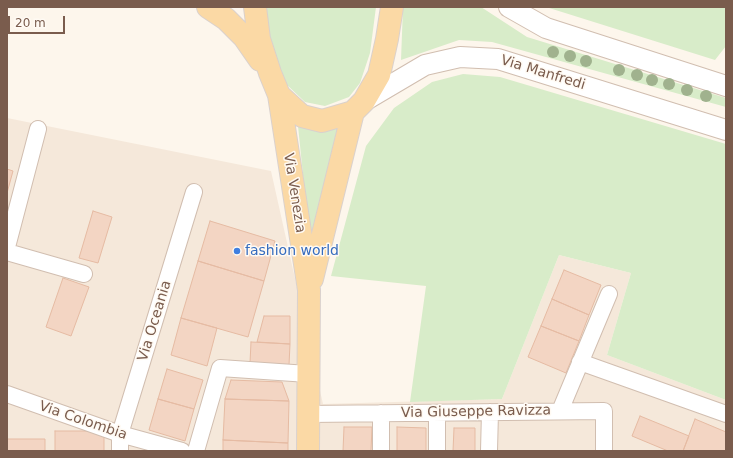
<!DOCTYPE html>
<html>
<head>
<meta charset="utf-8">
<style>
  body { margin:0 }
  #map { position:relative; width:733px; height:458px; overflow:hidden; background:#fdf6ec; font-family:"DejaVu Sans",sans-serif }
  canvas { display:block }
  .frame { position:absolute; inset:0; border:8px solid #7a5c4d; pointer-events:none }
  .scale { position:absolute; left:8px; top:16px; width:57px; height:18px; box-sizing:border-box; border:2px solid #7a5c4d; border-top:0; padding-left:5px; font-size:12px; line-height:14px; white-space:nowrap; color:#7a5c4d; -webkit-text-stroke:3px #fffaf3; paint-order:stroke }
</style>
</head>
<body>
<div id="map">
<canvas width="733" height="458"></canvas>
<div class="frame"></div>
<div class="scale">20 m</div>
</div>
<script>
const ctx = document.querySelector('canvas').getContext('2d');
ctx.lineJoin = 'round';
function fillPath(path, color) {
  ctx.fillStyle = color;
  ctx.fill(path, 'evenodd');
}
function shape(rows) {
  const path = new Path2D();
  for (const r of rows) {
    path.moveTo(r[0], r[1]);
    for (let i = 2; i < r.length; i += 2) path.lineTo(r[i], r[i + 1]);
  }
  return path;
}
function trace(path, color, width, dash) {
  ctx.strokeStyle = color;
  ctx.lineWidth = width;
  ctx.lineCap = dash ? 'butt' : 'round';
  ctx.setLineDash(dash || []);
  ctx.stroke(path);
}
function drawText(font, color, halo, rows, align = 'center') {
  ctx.font = font + ' "DejaVu Sans",sans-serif';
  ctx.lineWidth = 3;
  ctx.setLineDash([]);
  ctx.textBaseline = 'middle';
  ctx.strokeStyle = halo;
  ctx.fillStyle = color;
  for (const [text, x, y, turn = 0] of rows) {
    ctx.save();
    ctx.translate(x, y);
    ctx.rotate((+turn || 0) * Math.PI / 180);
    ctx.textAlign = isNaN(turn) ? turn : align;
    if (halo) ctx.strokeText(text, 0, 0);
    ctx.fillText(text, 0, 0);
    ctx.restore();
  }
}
fillPath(shape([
  [7,118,271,171,323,404,502,399,559,255,631,273,607,355,726,400,726,451,7,451]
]), '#f5e8da');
fillPath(shape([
  [265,7,376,7,370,53,360,83,349,97,325,106,305,102,285,83,272,49],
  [403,7,481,7,527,37,726,98,726,107,492,42,459,40,401,60],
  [546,7,726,7,726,46,715,60],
  [463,74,500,77,726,144,726,400,607,355,631,273,559,255,502,399,410,402,426,286,331,276,366,146,394,108,432,82],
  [298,126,318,132,342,128,310,243]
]), '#d8ecc9');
const building = shape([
  [7,169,13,171,7,193,7,169],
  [93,211,112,217,98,263,79,258,93,211],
  [210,221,275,241,264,281,198,261,210,221],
  [198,261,264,281,248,337,181,318,198,261],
  [564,270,601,285,589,315,552,299,564,270],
  [63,278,89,287,71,336,46,327,63,278],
  [552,299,589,315,579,341,541,326,552,299],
  [264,316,290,316,290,344,257,342,264,316],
  [181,318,217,328,207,366,171,355,181,318],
  [541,326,579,341,566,373,528,357,541,326],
  [251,342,290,344,289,365,250,363,251,342],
  [167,369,203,380,194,409,158,399,167,369],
  [231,380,282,382,289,401,225,399,231,380],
  [158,399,194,409,185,441,149,430,158,399],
  [225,399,289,401,288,443,223,440,225,399],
  [640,416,689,436,683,451,668,451,632,436,640,416],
  [695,419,726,432,726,451,683,451,695,419],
  [344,427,372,427,371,451,343,451,344,427],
  [397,427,426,428,426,451,397,451,397,427],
  [454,428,475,428,475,451,453,451,454,428],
  [55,431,104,431,104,451,55,451,55,431],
  [7,439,45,439,45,451,7,451,7,439],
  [223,440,288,443,288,451,223,451,223,440]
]);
fillPath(building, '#f3d5c3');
trace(building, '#e6bba3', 1);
const minor = shape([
  [7,247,38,129],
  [7,252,84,274],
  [580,362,726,414],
  [7,394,120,434,182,451],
  [560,411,609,294],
  [308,414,604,411,604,451],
  [120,451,120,434,194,192],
  [196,451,220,368,308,374],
  [381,451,381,413],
  [437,451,437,413],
  [489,451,490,412]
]);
const tertiary = shape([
  [509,7,546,28,726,86],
  [364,101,425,65,460,57,498,59,726,130]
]);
const primary = shape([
  [208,7,226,19,244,37,260,60],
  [255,7,259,39,270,73,279,95,302,116,322,121,353,112,364,101,379,75,387,39,392,7],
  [279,95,309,290,308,451],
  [312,279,353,112]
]);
trace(minor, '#d1beb0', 18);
trace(tertiary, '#d1beb0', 22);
trace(primary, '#dad1cd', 24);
trace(minor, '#fff', 16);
trace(tertiary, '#fff', 20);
trace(primary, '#fbd9a5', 22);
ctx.fillStyle = '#a0b28e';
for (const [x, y] of [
  [553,52],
  [570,56],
  [586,61],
  [619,70],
  [637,75],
  [652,80],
  [669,84],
  [687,90],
  [706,96]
]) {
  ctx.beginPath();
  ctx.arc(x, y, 6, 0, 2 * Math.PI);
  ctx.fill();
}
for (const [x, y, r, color] of [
  [237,251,4,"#3f7fe0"]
]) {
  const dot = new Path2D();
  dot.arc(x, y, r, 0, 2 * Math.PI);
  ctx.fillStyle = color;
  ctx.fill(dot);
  trace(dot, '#fffaf3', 1.5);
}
drawText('14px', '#7a5c4d', '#fffaf3', [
  ["Via Manfredi",543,73,17],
  ["Via Venezia",294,193,81],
  ["Via Oceania",155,321,-73],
  ["Via Giuseppe Ravizza",476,412,-1],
  ["Via Colombia",83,421,19]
]);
drawText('14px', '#366cbe', '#fffaf3', [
  ["fashion world",245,251]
], 'left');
</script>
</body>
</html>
